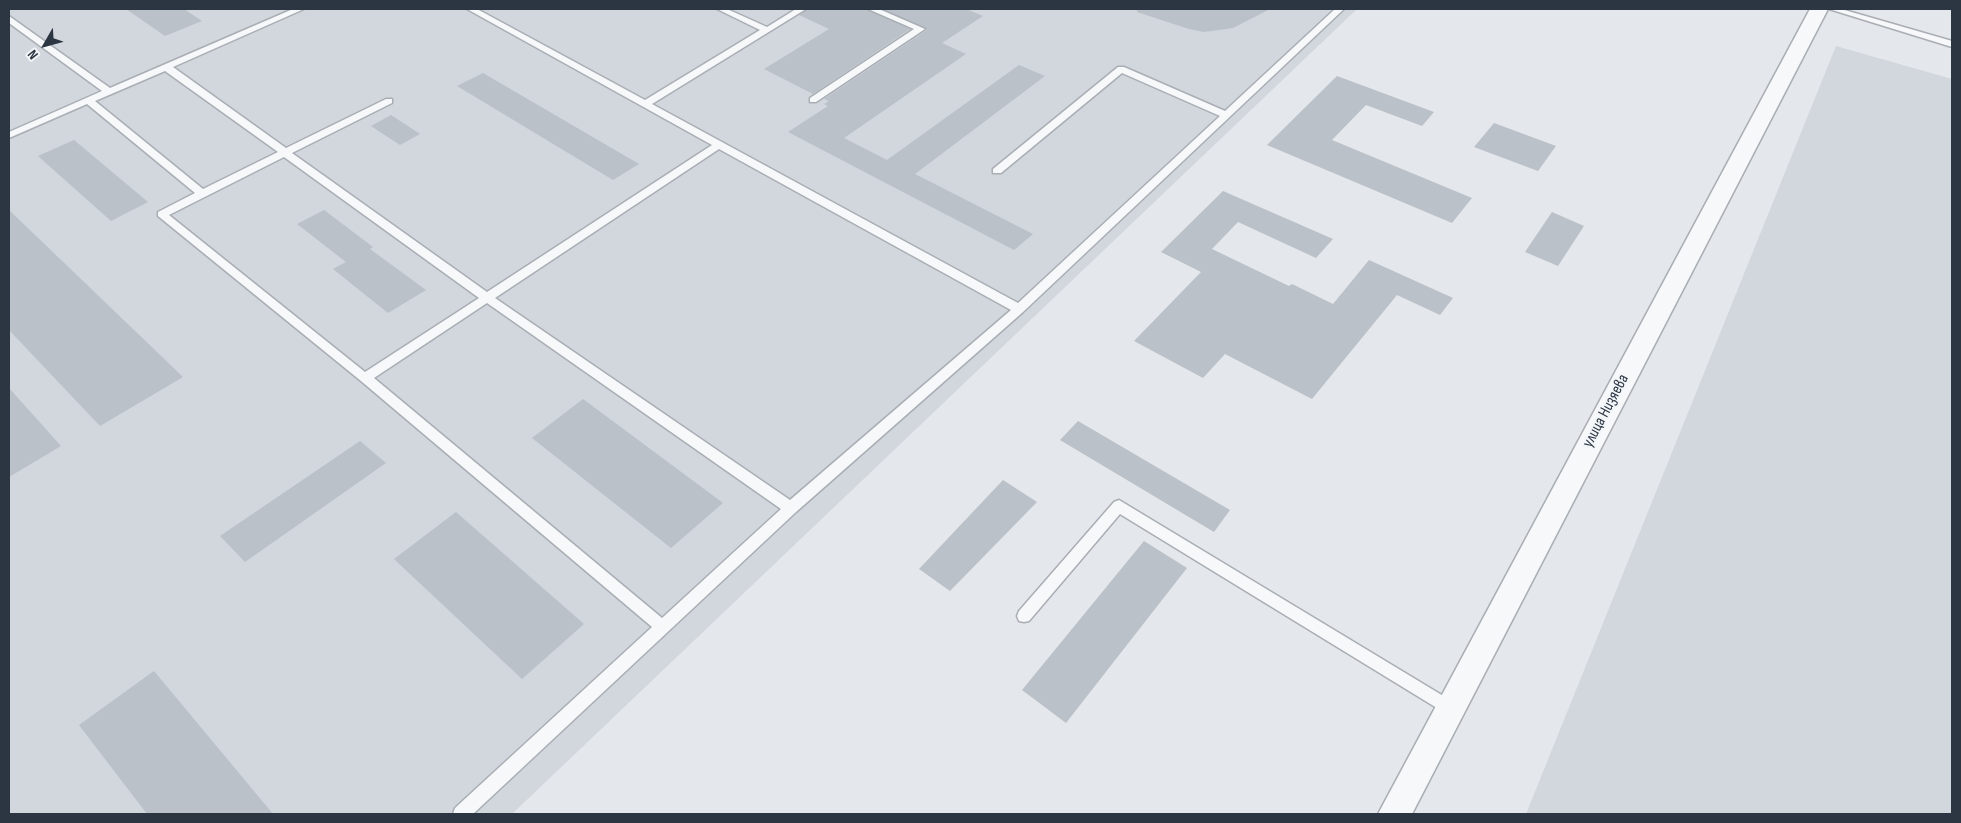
<!DOCTYPE html>
<html>
<head>
<meta charset="utf-8">
<style>
  body { margin:0 }
  #map { position:relative; width:1961px; height:823px; overflow:hidden; background:#e4e7eb; font-family:"Sofia Sans Condensed",sans-serif }
  canvas { display:block }
  .frame { position:absolute; inset:0; border:10px solid #2c3643; pointer-events:none }
  .north { position:absolute; left:20px; top:20px; width:50px; height:50px; -webkit-text-stroke:4px #f3f6f8; paint-order:stroke; rotate:232deg; font-size:14px; font-weight:700; line-height:20px; text-align:center; color:#2c3643 }
  .north::after { content:''; display:block; margin:auto; width:18px; height:22px; background:#2c3643; clip-path:polygon(50% 0,100% 100%,50% 72%,0 100%) }
</style>
</head>
<body>
<div id="map">
<canvas width="1961" height="823"></canvas>
<div class="frame"></div>
<div class="north">N</div>
</div>
<script>
const ctx = document.querySelector('canvas').getContext('2d');
ctx.lineJoin = 'round';
function fillPath(path, color) {
  ctx.fillStyle = color;
  ctx.fill(path, 'evenodd');
}
function shape(rows) {
  const path = new Path2D();
  for (const r of rows) {
    path.moveTo(r[0], r[1]);
    for (let i = 2; i < r.length; i += 2) path.lineTo(r[i], r[i + 1]);
  }
  return path;
}
function trace(path, color, width, dash) {
  ctx.strokeStyle = color;
  ctx.lineWidth = width;
  ctx.lineCap = dash ? 'butt' : 'round';
  ctx.setLineDash(dash || []);
  ctx.stroke(path);
}
function drawText(font, color, halo, rows, align = 'center') {
  ctx.font = font + ' "Sofia Sans Condensed",sans-serif';
  ctx.lineWidth = 4;
  ctx.setLineDash([]);
  ctx.textBaseline = 'middle';
  ctx.strokeStyle = halo;
  ctx.fillStyle = color;
  for (const [text, x, y, turn = 0] of rows) {
    ctx.save();
    ctx.translate(x, y);
    ctx.rotate((+turn || 0) * Math.PI / 180);
    ctx.textAlign = isNaN(turn) ? turn : align;
    if (halo) ctx.strokeText(text, 0, 0);
    ctx.fillText(text, 0, 0);
    ctx.restore();
  }
}
fillPath(shape([
  [9,9,1357,9,512,814,9,814],
  [1836,46,1952,79,1952,814,1526,814]
]), '#d2d6dd');
fillPath(shape([
  [126,9,184,9,202,21,165,36],
  [808,9,866,9,910,29,813,94,764,69,829,29,799,15],
  [883,9,966,9,983,16,942,43,966,54,844,138,887,160,1019,65,1045,76,915,174,1033,234,1014,250,788,132,828,106,824,104,829,101,824,99,927,30],
  [1138,9,1270,9,1233,28,1204,32,1189,29,1137,12],
  [483,73,639,164,613,180,457,86],
  [1337,76,1434,112,1422,126,1366,105,1332,140,1472,198,1452,223,1267,145],
  [391,115,420,134,400,145,371,126],
  [1494,123,1556,146,1538,171,1474,147],
  [74,140,148,202,111,221,38,156],
  [1223,191,1333,239,1316,258,1238,222,1212,249,1289,286,1292,284,1333,304,1369,260,1453,298,1440,315,1397,295,1312,399,1225,354,1203,378,1134,341,1201,272,1161,252],
  [9,210,183,377,100,426,9,330],
  [324,210,373,247,370,249,426,290,388,313,333,269,346,262,297,224],
  [1552,212,1584,226,1558,266,1525,252],
  [9,388,61,446,9,477],
  [583,399,723,503,671,548,532,438],
  [1078,421,1230,510,1214,532,1060,440],
  [360,441,386,463,245,562,220,536],
  [1003,480,1037,502,950,591,919,569],
  [456,512,584,624,522,679,394,559],
  [1144,541,1187,568,1066,723,1022,690],
  [154,671,273,814,147,814,79,725]
]), '#bbc1c8');
const service = shape([
  [293,9,304,9,173,67,286,148,386,99,392,99,392,103,292,153,487,292,712,145,467,9,477,9,645,100,760,30,717,9,727,9,767,27,796,9,806,9,652,104,1018,303,1220,116,1122,73,1001,173,993,173,993,169,1118,67,1124,67,1225,111,1335,9,1344,9,1023,312,796,512,473,814,453,814,455,808,652,627,361,381,158,216,158,212,195,193,87,104,9,138,9,132,102,91,9,23,9,16,110,88,293,9],
  [165,71,278,152,203,189,95,101,165,71],
  [719,149,1011,310,790,500,495,298,719,149],
  [284,157,479,298,365,372,169,215,284,157],
  [487,303,781,509,662,618,374,378,487,303],
  [868,9,879,9,925,29,816,102,810,102,810,98,914,29,868,9],
  [1829,9,1841,9,1952,41,1952,47,1829,9],
  [1119,500,1455,703,1458,708,1455,713,1450,715,1445,713,1120,514,1029,621,1024,622,1019,621,1017,616,1019,611,1114,502,1119,500]
]);
const minor = shape([
  [1810,9,1828,9,1412,814,1378,814,1810,9]
]);
trace(service, '#a9aeb5', 3);
trace(minor, '#a9aeb5', 3);
fillPath(service, '#f6f8f9');
fillPath(minor, '#f6f8f9');
drawText('16px', '#2c3643', '#f3f6f8', [
  ["улица Низяева",1606,411,-62]
]);
</script>
</body>
</html>
